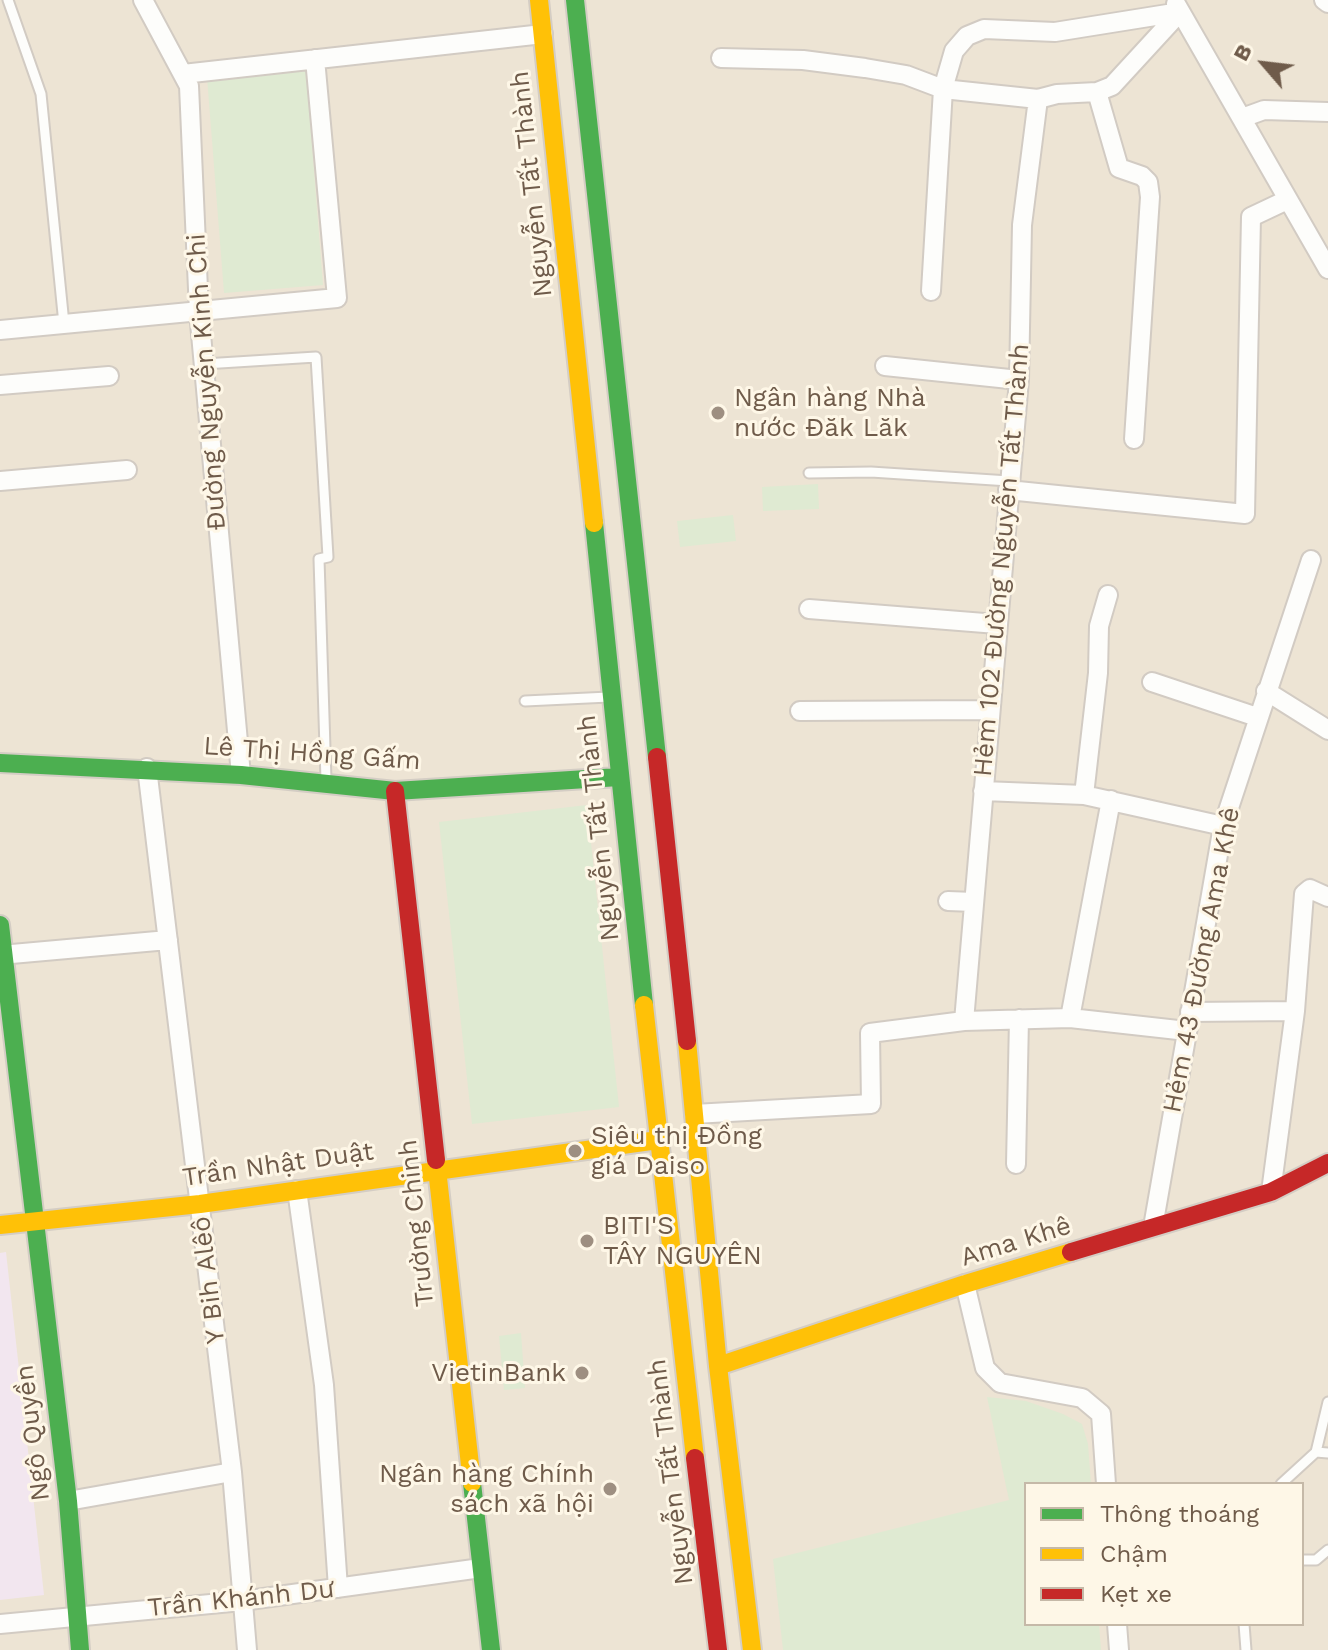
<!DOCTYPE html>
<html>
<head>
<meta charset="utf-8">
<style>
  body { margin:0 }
  #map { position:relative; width:1328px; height:1650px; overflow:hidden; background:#f4f0e7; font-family:"Work Sans",sans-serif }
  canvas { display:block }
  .legend { position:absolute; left:1024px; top:1482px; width:280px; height:144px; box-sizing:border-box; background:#fef7e7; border:2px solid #c5b9a8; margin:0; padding:10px 14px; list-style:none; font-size:24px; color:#6f5b4a }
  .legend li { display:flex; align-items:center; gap:16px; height:40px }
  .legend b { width:40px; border:2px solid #c5b9a8 }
  .north { position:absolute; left:1224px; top:24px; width:80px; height:80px; -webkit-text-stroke:6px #fef7e7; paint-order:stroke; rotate:298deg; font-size:22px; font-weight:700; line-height:32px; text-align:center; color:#6f5b4a }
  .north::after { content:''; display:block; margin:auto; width:28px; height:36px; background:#6f5b4a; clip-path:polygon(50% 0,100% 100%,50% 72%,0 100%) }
</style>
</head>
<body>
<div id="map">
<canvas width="1328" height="1650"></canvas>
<ul class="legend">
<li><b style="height:10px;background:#4caf50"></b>Thông thoáng</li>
<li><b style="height:10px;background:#ffc107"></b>Chậm</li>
<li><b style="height:10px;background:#c62828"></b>Kẹt xe</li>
</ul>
<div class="north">B</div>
</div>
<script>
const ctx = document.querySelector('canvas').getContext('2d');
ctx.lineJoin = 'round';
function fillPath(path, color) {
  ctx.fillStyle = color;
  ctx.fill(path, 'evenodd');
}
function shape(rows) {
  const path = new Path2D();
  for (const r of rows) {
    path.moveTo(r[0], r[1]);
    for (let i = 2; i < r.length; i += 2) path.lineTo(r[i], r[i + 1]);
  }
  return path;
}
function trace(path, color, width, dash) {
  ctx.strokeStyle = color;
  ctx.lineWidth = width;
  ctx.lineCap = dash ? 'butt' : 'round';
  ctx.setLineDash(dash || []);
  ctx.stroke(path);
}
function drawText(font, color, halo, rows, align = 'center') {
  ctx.font = font + ' "Work Sans",sans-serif';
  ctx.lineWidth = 6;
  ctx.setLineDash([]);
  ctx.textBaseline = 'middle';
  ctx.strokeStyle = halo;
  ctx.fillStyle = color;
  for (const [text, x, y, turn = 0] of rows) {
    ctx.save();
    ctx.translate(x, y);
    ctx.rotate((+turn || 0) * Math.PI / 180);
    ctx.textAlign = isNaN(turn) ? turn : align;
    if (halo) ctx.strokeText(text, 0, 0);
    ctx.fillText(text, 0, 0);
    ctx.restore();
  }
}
fillPath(shape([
  [0,0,1328,0,1328,1650,0,1650],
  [1026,1484,1302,1484,1302,1624,1026,1624]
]), '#ede4d4');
fillPath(shape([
  [6,1252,44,1595,0,1600,0,1253]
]), '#f2e6ef');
fillPath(shape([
  [306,69,323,285,224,293,207,77],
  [818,484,819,509,763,511,762,487],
  [733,515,736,541,680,547,677,521],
  [587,805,619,1107,472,1124,439,822],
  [521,1333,525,1388,504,1390,499,1336],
  [987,1397,1026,1401,1063,1414,1082,1424,1088,1444,1091,1484,1026,1484,1026,1624,1099,1624,1101,1650,783,1650,773,1559,1009,1500]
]), '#dfead2');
const lane = shape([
  [8,0,41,94,64,324],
  [204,364,316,357,328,557,319,559,326,780],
  [809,473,871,472,1009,481],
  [525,701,609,697],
  [1316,1452,1328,1453],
  [1281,1484,1316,1452,1328,1402],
  [1302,1560,1316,1560,1328,1550],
  [1244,1624,1246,1650]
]);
const street = shape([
  [143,0,189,86,199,312,241,775],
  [1324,0,1328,3],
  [1176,4,1328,269],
  [721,58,803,60,865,68,906,75,943,89,954,51,967,36,984,29,1055,32,1180,12,1112,86,1097,92,1057,94,1038,99,943,89,931,291],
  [183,74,543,34],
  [1097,92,1119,168,1142,176,1148,182,1150,197,1134,439],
  [1242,118,1264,110,1328,112],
  [0,330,337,298,315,59],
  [885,366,1019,380],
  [0,385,109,376],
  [0,481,127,470],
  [1008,490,1245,514,1251,217,1287,200],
  [809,609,997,624],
  [1152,682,1257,717],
  [1266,691,1328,730],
  [800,711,989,710],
  [147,768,232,1472,247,1650],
  [983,791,1084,795,1223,826],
  [1084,795,1098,673,1099,626,1108,595],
  [948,901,974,902],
  [0,955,168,940],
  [1190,1012,1295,1011],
  [1070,1018,1111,800],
  [964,1021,1019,380,1022,225,1038,99],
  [694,1114,871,1104,870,1033,964,1021,1070,1018,1187,1031],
  [1016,1164,1019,1019],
  [297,1190,324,1385,338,1588],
  [1271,1192,1295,1011,1304,894,1310,889,1328,897],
  [1153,1227,1223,826,1311,560],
  [965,1284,985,1368,1000,1383,1082,1398,1101,1414,1106,1484],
  [68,1501,232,1472],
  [0,1624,242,1601,481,1568],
  [1117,1624,1119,1650]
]);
const fast = shape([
  [575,0,657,757],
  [594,523,644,1005],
  [0,763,241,775,395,791,619,777],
  [0,925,68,1501,80,1650],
  [472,1483,491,1650]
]);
const slow = shape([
  [539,0,594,523],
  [644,1005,695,1458],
  [687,1041,718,1366,752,1650],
  [436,1160,472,1483],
  [0,1225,200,1204,658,1140],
  [718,1366,965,1284,1071,1252]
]);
const jam = shape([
  [657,757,687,1041],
  [395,791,436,1160],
  [1071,1252,1271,1192,1328,1163],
  [695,1458,718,1650]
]);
trace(lane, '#d2cbc3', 13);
trace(street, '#d2cbc3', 22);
trace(fast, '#d4cdc4', 22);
trace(slow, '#d4cdc4', 22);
trace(jam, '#d4cdc4', 22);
trace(lane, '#fdfdfb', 9);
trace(street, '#fdfdfb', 18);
trace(fast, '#4caf50', 18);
trace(slow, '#ffc107', 18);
trace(jam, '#c62828', 18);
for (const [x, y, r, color] of [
  [718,413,8,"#9e8f81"],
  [575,1151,8,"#9e8f81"],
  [587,1241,8,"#9e8f81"],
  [582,1373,8,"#9e8f81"],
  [610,1489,8,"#9e8f81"]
]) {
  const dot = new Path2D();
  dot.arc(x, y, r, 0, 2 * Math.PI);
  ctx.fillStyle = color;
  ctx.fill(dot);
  trace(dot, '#fef7e7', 3);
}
drawText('26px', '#6f5b4a', '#fef7e7', [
  ["Nguyễn Tất Thành",532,184,-96],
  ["Đường Nguyễn Kinh Chi",207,382,-94],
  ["Hẻm 102 Đường Nguyễn Tất Thành",1002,560,-85],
  ["Lê Thị Hồng Gấm",312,754,4],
  ["Nguyễn Tất Thành",599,828,-96],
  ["Hẻm 43 Đường Ama Khê",1202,960,-79],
  ["Trần Nhật Duật",278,1165,-8],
  ["Trường Chinh",417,1223,-96],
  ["Ama Khê",1016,1242,-17],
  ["Y Bih Alêô",209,1280,-97],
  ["Ngô Quyền",33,1433,-97],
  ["Nguyễn Tất Thành",671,1472,-97],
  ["Trần Khánh Dư",241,1599,-6]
]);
drawText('26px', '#6f5b4a', '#fef7e7', [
  ["Ngân hàng Nhà",734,398],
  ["nước Đăk Lăk",734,428],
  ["Siêu thị Đồng",591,1136],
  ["giá Daiso",591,1166],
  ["BITI'S",603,1226],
  ["TÂY NGUYÊN",603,1256],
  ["VietinBank",566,1373,"right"],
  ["Ngân hàng Chính",594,1474,"right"],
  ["sách xã hội",594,1504,"right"]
], 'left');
</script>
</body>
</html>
